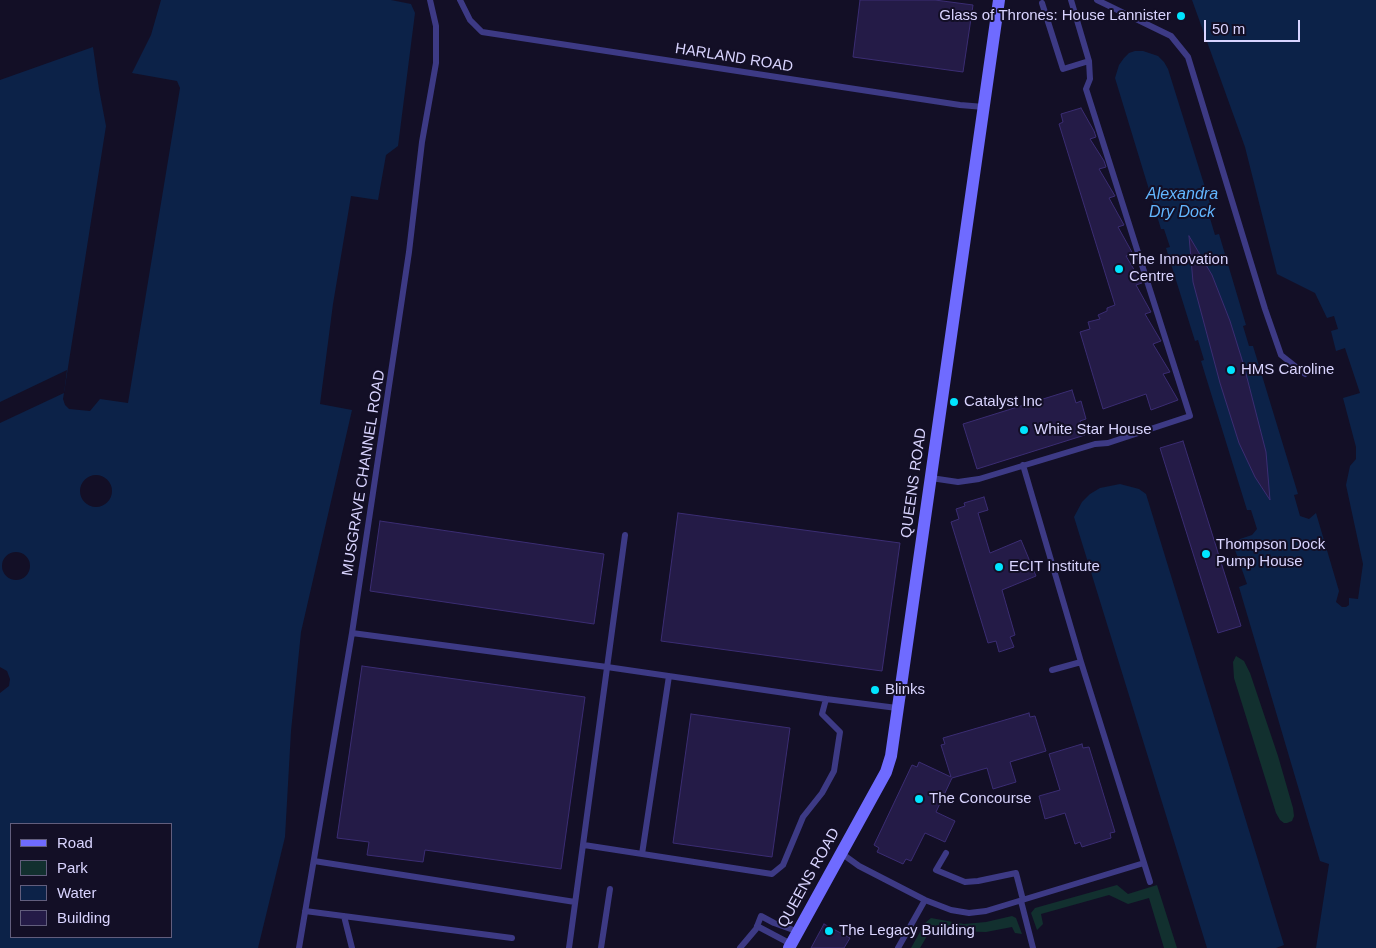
<!DOCTYPE html>
<html>
<head>
<meta charset="utf-8">
<style>
  body { margin:0 }
  #map { position:relative; width:1376px; height:948px; overflow:hidden; background:#130f26; font-family:Arial,sans-serif }
  canvas { display:block }
  .legend { position:absolute; left:10px; top:823px; width:162px; height:115px; box-sizing:border-box; background:#130f26; border:1px solid #625e7d; margin:0; padding:6px 9px; list-style:none; font-size:15px; color:#d9d4ff }
  .legend li { display:flex; align-items:center; gap:10px; height:25px }
  .legend b { width:25px; border:1px solid #625e7d }
  .scale { position:absolute; left:1204px; top:20px; width:96px; height:22px; box-sizing:border-box; border:2px solid #d9d4ff; border-top:0; padding-left:6px; font-size:15px; line-height:18px; white-space:nowrap; color:#d9d4ff; -webkit-text-stroke:4px #130f26; paint-order:stroke }
</style>
</head>
<body>
<div id="map">
<canvas width="1376" height="948"></canvas>
<ul class="legend">
<li><b style="height:6px;background:#6f6bff"></b>Road</li>
<li><b style="height:14px;background:#12302f"></b>Park</li>
<li><b style="height:14px;background:#0c2248"></b>Water</li>
<li><b style="height:14px;background:#241b47"></b>Building</li>
</ul>
<div class="scale">50 m</div>
</div>
<script>
const ctx = document.querySelector('canvas').getContext('2d');
ctx.lineJoin = 'round';
function fillPath(path, color) {
  ctx.fillStyle = color;
  ctx.fill(path, 'evenodd');
}
function shape(rows) {
  const path = new Path2D();
  for (const r of rows) {
    if (r.length === 3) {
      path.moveTo(r[0] + r[2], r[1]);
      path.arc(r[0], r[1], r[2], 0, 2 * Math.PI);
      continue;
    }
    path.moveTo(r[0], r[1]);
    for (let i = 2; i < r.length; i += 2) path.lineTo(r[i], r[i + 1]);
  }
  return path;
}
function trace(path, color, width, dash) {
  ctx.strokeStyle = color;
  ctx.lineWidth = width;
  ctx.lineCap = dash ? 'butt' : 'round';
  ctx.setLineDash(dash || []);
  ctx.stroke(path);
}
function drawText(font, color, halo, rows, align = 'center') {
  ctx.font = font + ' Arial,sans-serif';
  ctx.lineWidth = 4;
  ctx.setLineDash([]);
  ctx.textBaseline = 'middle';
  ctx.strokeStyle = halo;
  ctx.fillStyle = color;
  for (const [text, x, y, turn = 0] of rows) {
    ctx.save();
    ctx.translate(x, y);
    ctx.rotate((+turn || 0) * Math.PI / 180);
    ctx.textAlign = isNaN(turn) ? turn : align;
    if (halo) ctx.strokeText(text, 0, 0);
    ctx.fillText(text, 0, 0);
    ctx.restore();
  }
}
fillPath(shape([
  [1236,656,1244,661,1250,673,1278,756,1293,808,1294,816,1292,821,1287,823,1284,823,1280,820,1276,813,1234,678,1233,662],
  [1117,885,1128,894,1157,885,1177,948,1164,948,1149,898,1128,904,1109,895,1041,914,1043,924,1037,930,1031,913,1035,908],
  [1012,916,1016,918,1022,934,1015,933,1012,927,986,932,948,931,938,928,930,931,920,948,911,948,925,923,931,918,964,924,986,922]
]), '#12302f');
fillPath(shape([
  [161,0,391,0,411,4,415,13,398,146,386,155,378,200,351,196,333,304,320,404,352,410,301,632,291,731,285,837,258,948,0,948,0,80,93,47,99,89,106,126,63,399,65,405,69,409,90,411,100,399,128,403,180,88,177,81,132,73,151,35],
  [11,824,171,824,171,937,11,937],
  [1192,0,1376,0,1376,948,1316,948,1329,864,1320,861,1239,587,1247,584,1234,547,1237,540,1252,535,1257,529,1251,510,1247,510,1201,361,1204,360,1198,340,1195,341,1166,248,1170,247,1164,229,1161,229,1115,78,1119,65,1124,58,1129,53,1135,51,1143,51,1158,56,1164,62,1168,69,1213,213,1209,215,1215,235,1219,234,1246,325,1243,326,1249,346,1253,346,1298,494,1294,495,1300,516,1309,519,1316,513,1339,591,1336,602,1342,607,1346,607,1349,605,1349,598,1358,599,1363,564,1346,485,1350,466,1356,459,1356,447,1343,398,1360,393,1345,348,1336,351,1331,331,1338,329,1334,316,1327,318,1315,293,1277,274,1245,147],
  [1120,484,1139,489,1146,494,1284,945,1276,948,1207,948,1074,517,1082,502,1090,494,1100,488]
]), '#0c2248');
fillPath(shape([
  [67,370,64,393,0,423,0,402],
  [96,491,16],
  [16,566,14],
  [0,667,7,671,10,679,9,686,0,693]
]), '#130f26');
const building = shape([
  [860,0,935,0,973,5,963,72,853,57,860,0],
  [1081,108,1094,131,1096,137,1090,139,1104,161,1106,167,1099,169,1115,196,1109,198,1124,225,1118,227,1133,254,1126,256,1142,283,1136,285,1151,312,1145,314,1161,341,1153,344,1170,372,1163,374,1178,400,1151,410,1146,394,1103,409,1080,332,1090,329,1088,322,1100,319,1098,315,1107,311,1107,308,1115,305,1059,124,1063,122,1061,114,1081,108],
  [1189,236,1212,275,1230,321,1244,366,1266,452,1270,500,1255,477,1239,443,1220,383,1193,282,1189,236],
  [1072,390,1076,403,1081,401,1086,419,1080,421,1085,435,977,469,963,424,1072,390],
  [1183,441,1241,626,1218,633,1160,448,1183,441],
  [984,497,988,510,978,513,990,553,1021,540,1036,576,1002,590,1015,635,1010,637,1014,647,999,652,996,641,988,643,951,522,959,519,956,509,965,506,964,503,984,497],
  [678,513,900,543,882,671,661,641,678,513],
  [380,521,604,554,594,624,370,591,380,521],
  [362,666,585,697,561,869,425,850,423,862,367,855,369,842,337,838,362,666],
  [1029,713,1030,717,1035,716,1046,751,1010,762,1016,782,993,789,987,768,952,778,936,812,955,821,945,842,925,833,911,861,906,859,903,864,877,852,879,848,874,845,912,765,917,767,919,762,951,777,941,745,945,744,943,738,1029,713],
  [691,714,790,728,772,857,673,843,691,714],
  [1082,744,1083,748,1089,747,1115,832,1110,833,1111,838,1082,847,1080,842,1075,844,1065,813,1045,819,1039,796,1060,790,1049,754,1082,744],
  [824,924,850,938,844,948,811,948,824,924]
]);
fillPath(building, '#241b47');
trace(building, '#3b2d73', 1);
trace(shape([
  [460,0,470,20,482,32,960,105,984,107],
  [1097,0,1171,36,1188,57,1265,309,1281,355,1305,374],
  [1042,3,1063,69,1089,61],
  [1023,465,1081,662,1150,882],
  [931,478,958,482,979,479,1095,444,1108,443,1190,416,1086,89,1090,79,1089,61,1071,0],
  [352,633,607,667,826,699,897,708],
  [1052,670,1081,662],
  [584,845,772,874,783,865,803,817,822,793,834,771,840,732,822,714,826,699],
  [841,853,859,866,925,900,951,910,969,913,986,911,1144,863],
  [946,853,936,870,965,882,978,881,1016,873,1023,900],
  [642,854,669,676],
  [314,861,575,902],
  [1021,901,1033,948],
  [305,911,512,938],
  [344,916,352,948],
  [757,926,791,944],
  [299,948,352,633,409,252,422,142,436,63,436,26,430,0],
  [569,948,625,535],
  [601,948,610,889],
  [740,948,756,929,761,916,774,923,799,932],
  [898,948,925,900]
]), '#3d3a85', 6);
trace(shape([
  [789,948,886,772,891,756,999,0]
]), '#6f6bff', 12);
for (const [x, y, r, color] of [
  [1181,16,5,"#00e5ff"],
  [1119,269,5,"#00e5ff"],
  [1231,370,5,"#00e5ff"],
  [954,402,5,"#00e5ff"],
  [1024,430,5,"#00e5ff"],
  [1206,554,5,"#00e5ff"],
  [999,567,5,"#00e5ff"],
  [875,690,5,"#00e5ff"],
  [919,799,5,"#00e5ff"],
  [829,931,5,"#00e5ff"]
]) {
  const dot = new Path2D();
  dot.arc(x, y, r, 0, 2 * Math.PI);
  ctx.fillStyle = color;
  ctx.fill(dot);
  trace(dot, '#130f26', 2);
}
drawText('15px', '#d9d4ff', '#130f26', [
  ["Glass of Thrones: House Lannister",1171,16,"right"],
  ["The Innovation",1129,260],
  ["Centre",1129,277],
  ["HMS Caroline",1241,370],
  ["Catalyst Inc",964,402],
  ["White Star House",1034,430],
  ["Thompson Dock",1216,545],
  ["Pump House",1216,562],
  ["ECIT Institute",1009,567],
  ["Blinks",885,690],
  ["The Concourse",929,799],
  ["The Legacy Building",839,931]
], 'left');
drawText('15px', '#d9d4ff', '#130f26', [
  ["HARLAND ROAD",734,58,9],
  ["MUSGRAVE CHANNEL ROAD",364,473,-81],
  ["QUEENS ROAD",914,483,-82],
  ["QUEENS ROAD",809,878,-61]
]);
drawText('italic 16px', '#62b6ff', '#130f26', [
  ["Alexandra",1182,195],
  ["Dry Dock",1182,213]
]);
</script>
</body>
</html>
